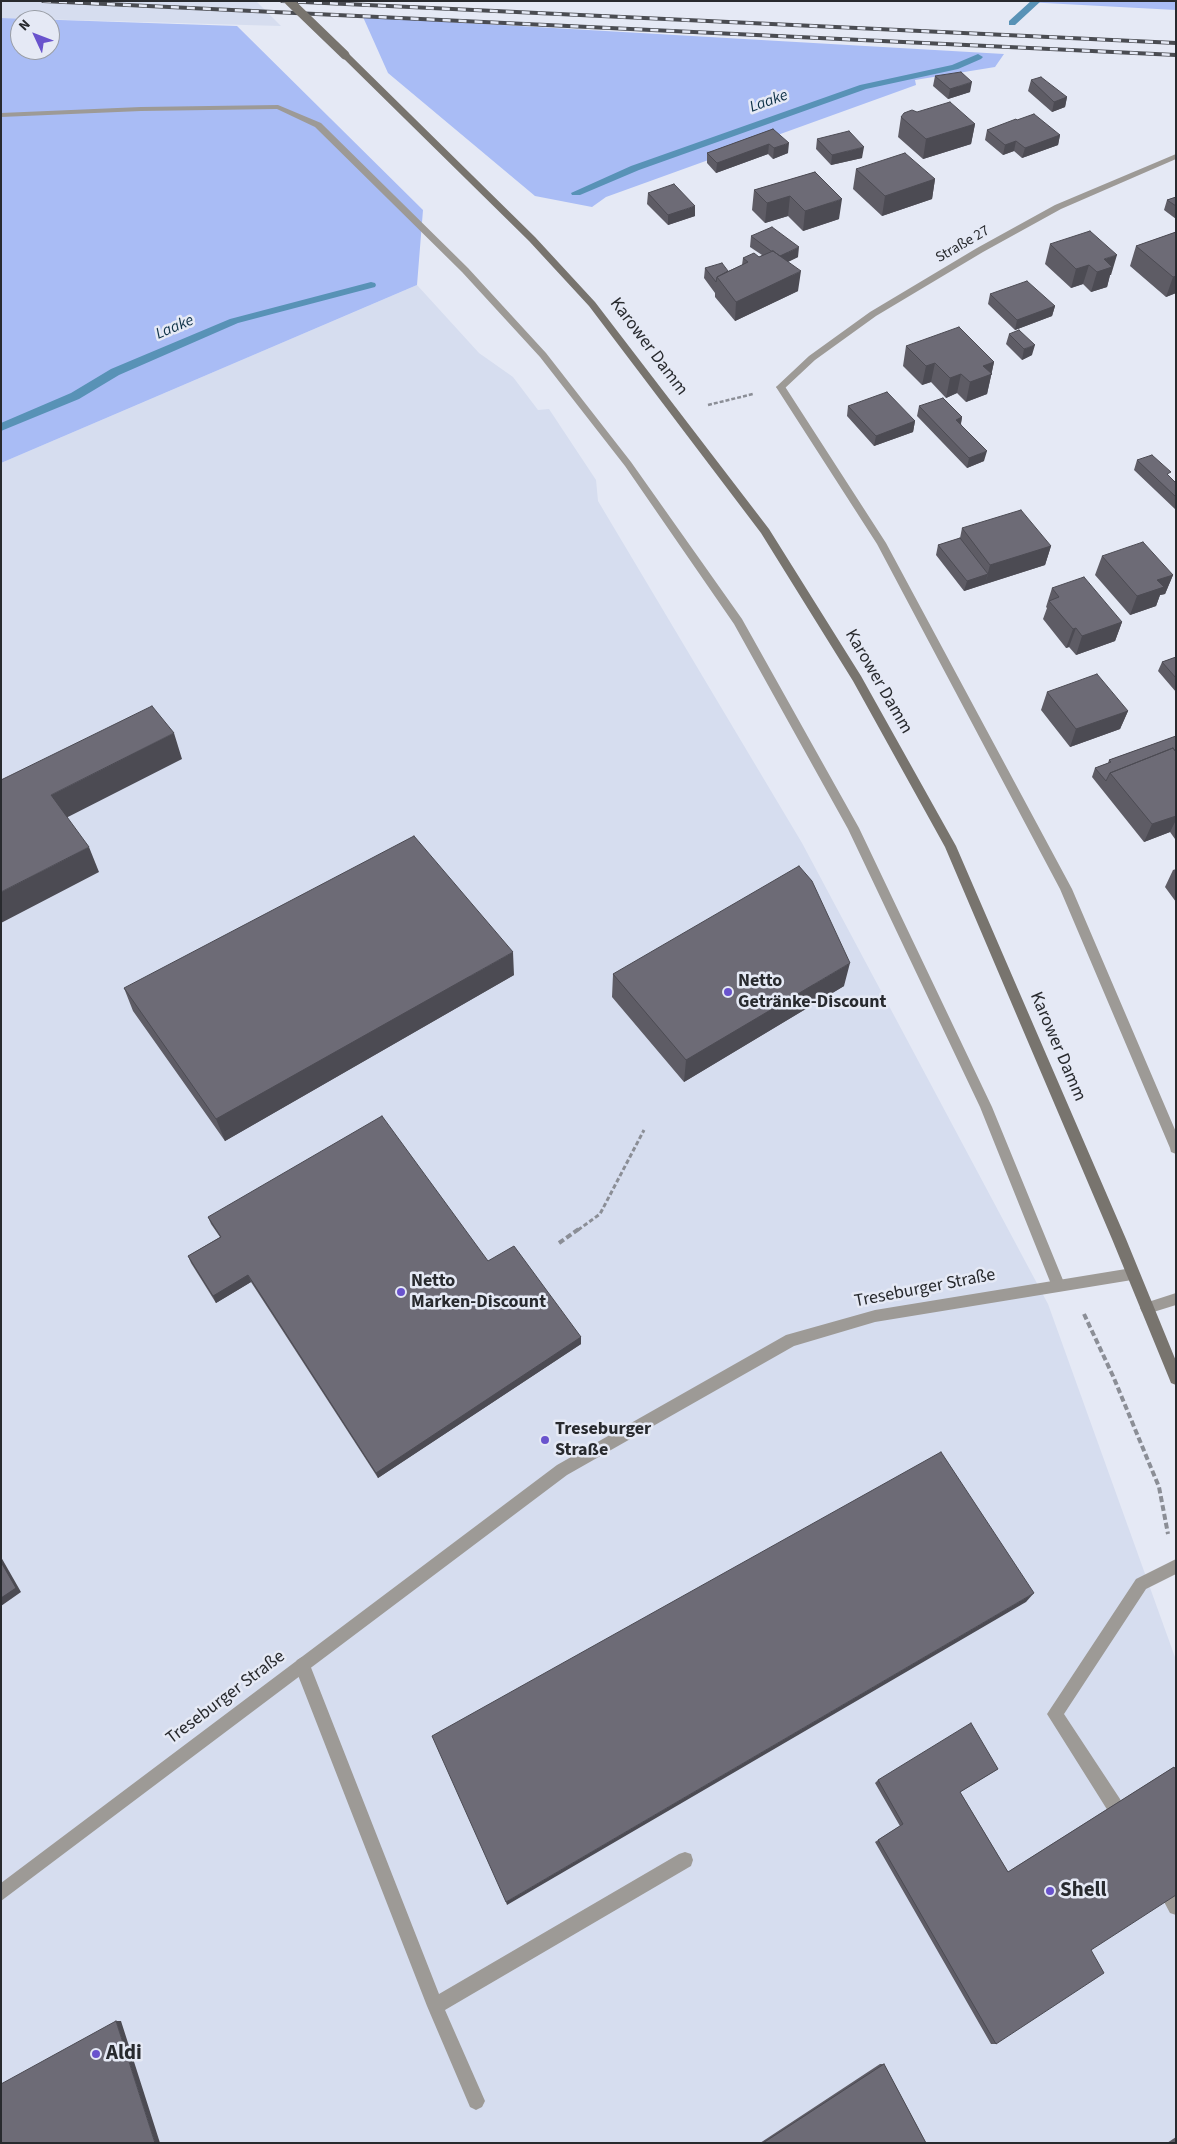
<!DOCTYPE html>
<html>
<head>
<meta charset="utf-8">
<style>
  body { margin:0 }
  #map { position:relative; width:1177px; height:2144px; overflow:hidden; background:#e5e9f5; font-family:"Source Sans 3",sans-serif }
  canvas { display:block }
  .frame { position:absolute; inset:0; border:2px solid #282a2e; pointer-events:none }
  .north { position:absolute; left:10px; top:10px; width:50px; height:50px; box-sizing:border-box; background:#e5e9f5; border:1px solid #999da5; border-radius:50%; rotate:313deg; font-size:14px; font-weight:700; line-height:20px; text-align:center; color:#282a2e }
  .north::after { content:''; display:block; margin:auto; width:18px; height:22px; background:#6953cd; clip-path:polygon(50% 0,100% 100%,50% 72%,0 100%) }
</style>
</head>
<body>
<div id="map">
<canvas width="1177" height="2144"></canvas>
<div class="frame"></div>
<div class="north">N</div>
</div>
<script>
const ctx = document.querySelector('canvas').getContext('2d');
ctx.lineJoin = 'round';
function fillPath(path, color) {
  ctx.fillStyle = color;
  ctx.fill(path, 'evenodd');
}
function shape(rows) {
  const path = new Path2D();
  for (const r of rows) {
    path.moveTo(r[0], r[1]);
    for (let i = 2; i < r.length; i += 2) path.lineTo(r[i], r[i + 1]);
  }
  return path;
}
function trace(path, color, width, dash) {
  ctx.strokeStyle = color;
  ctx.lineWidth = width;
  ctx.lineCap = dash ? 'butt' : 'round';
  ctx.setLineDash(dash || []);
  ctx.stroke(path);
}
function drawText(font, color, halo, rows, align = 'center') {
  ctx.font = font + ' "Source Sans 3",sans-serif';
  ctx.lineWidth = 5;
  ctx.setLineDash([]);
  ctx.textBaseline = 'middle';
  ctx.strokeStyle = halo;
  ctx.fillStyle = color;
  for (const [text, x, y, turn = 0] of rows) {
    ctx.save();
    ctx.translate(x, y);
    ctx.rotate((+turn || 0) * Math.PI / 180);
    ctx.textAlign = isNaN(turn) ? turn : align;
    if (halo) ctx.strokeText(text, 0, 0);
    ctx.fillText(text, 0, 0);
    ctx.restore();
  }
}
fillPath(shape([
  [1,1,256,1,281,26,1,18],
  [417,285,479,353,513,377,538,410,549,409,596,480,598,501,802,843,1048,1304,1176,1660,1176,2143,1,2143,1,463]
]), '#d6ddef');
fillPath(shape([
  [1007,1,1176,1,1176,10],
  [363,17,1004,54,995,67,915,80,916,85,606,197,592,207,535,196,388,73],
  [1,18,237,26,423,210,417,285,1,463],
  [20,20,50,20,50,50,20,50]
]), '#a9bcf5');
fillPath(shape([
  [1031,1,1041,1,1015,25,1009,25,1009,21,1031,1],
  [978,54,983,57,981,59,958,69,866,89,639,170,580,195,572,195,571,193,631,166,860,85,952,65,978,54],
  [371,282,375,283,376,285,375,287,238,323,119,375,79,399,1,431,1,423,71,393,111,369,230,319,371,282]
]), '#5892b6');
trace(shape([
  [708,405,753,394]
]), '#8b8e96', 2.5, [4, 2]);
trace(shape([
  [578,1230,600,1214,644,1130]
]), '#8b8e96', 3, [4.5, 2.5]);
trace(shape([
  [559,1243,580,1228],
  [1084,1314,1113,1376,1159,1487,1168,1534]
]), '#8b8e96', 4, [6, 3]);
fillPath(shape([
  [278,105,321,123,468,268,546,353,631,462,742,619,859,828,992,1107,1065,1285,1063,1289,1058,1291,1053,1289,980,1107,848,829,734,624,625,466,540,357,462,272,315,127,277,109,141,111,1,117,1,113,141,107,278,105],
  [781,384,784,385,886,543,1072,889,1176,1132,1176,1154,1171,1152,1170,1148,1060,889,877,544,776,387,781,384],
  [1176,1559,1176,1574,1146,1589,1064,1714,1120,1799,1122,1805,1120,1811,1114,1813,1108,1811,1047,1714,1136,1579,1176,1559],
  [302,1657,307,1660,310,1665,439,1994,679,1854,685,1852,691,1854,693,1860,691,1866,445,2010,485,2101,482,2107,476,2110,470,2107,427,2006,294,1665,297,1660,302,1657],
  [1170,1890,1176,1892,1176,1915,1170,1913,1162,1898,1164,1892,1170,1890]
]), '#9d9a96');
fillPath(shape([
  [1176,154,1176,159,1061,209,983,252,876,316,815,360,784,389,778,389,776,387,809,356,870,312,977,248,1055,205,1176,154],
  [1132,1268,1137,1270,1139,1274,1137,1278,1132,1280,875,1322,794,1346,567,1475,1,1901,1,1883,557,1465,786,1335,875,1310,1132,1268],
  [1176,1293,1176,1305,1147,1314,1142,1312,1140,1308,1142,1304,1176,1293]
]), '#9d9a96');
fillPath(shape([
  [342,53,348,53,535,237,595,302,769,529,861,676,956,846,1126,1239,1176,1361,1176,1385,1171,1383,1169,1378,1112,1239,945,847,853,681,761,533,589,306,529,241,342,57,342,53]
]), '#78746e');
const rail = shape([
  [43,1,1176,55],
  [282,1,1176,43]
]);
trace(rail, '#4a4c52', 4);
trace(rail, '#e5e9f5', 2.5, [8]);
trace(shape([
  [289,1,345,55]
]), '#78746e', 9);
fillPath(shape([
  [935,76,970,92,948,99,933,86],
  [1031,80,1067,97,1065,107,1052,112,1028,91],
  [917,112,975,124,971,144,923,159,898,137,901,117],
  [1017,120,1060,135,1058,145,1022,158,1014,151,1003,155,985,140,987,130],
  [773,129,788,153,773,159,768,154,716,173,707,163,707,153],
  [817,139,862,158,831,165,816,149],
  [856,169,935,179,932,199,882,216,853,189],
  [815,172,839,219,803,231,788,216,765,223,752,210,754,190],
  [648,193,695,216,668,225,647,204],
  [1176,197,1176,219,1164,210,1167,200],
  [1176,232,1176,293,1166,297,1130,266,1136,246],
  [751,236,798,257,788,262,798,291,735,321,715,297,715,293,704,278,705,268,728,271,742,265,743,258,759,257,762,255,750,247],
  [1050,244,1111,275,1110,275,1107,287,1091,292,1083,284,1071,288,1045,264],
  [990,294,1055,306,1052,316,1015,330,988,304],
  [1009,334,1032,355,1022,360,1006,344],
  [906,346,994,362,987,394,966,402,957,393,946,398,931,382,922,385,903,366],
  [848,406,915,421,913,432,874,446,847,416],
  [919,406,962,417,961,424,984,461,967,468,917,416],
  [1137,460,1169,477,1176,483,1176,510,1134,470],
  [962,528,1051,546,1045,565,964,591,936,555,938,545,960,538],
  [1102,556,1173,575,1165,594,1160,595,1156,606,1130,615,1095,575],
  [1052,588,1122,622,1115,641,1076,655,1069,647,1066,648,1043,619,1047,608,1046,607],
  [1176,657,1176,692,1158,671,1162,662],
  [1047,692,1128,711,1120,729,1070,747,1041,710],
  [1176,736,1176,839,1175,839,1170,832,1144,842,1092,777,1095,768,1108,763,1109,760],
  [1176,869,1176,902,1165,887,1173,870],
  [613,974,844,986,684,1082,612,997],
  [514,975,225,1141,133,1011,124,988],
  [208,1217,488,1261,581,1337,581,1344,378,1478,251,1282,216,1303,191,1263,188,1256,220,1237,211,1224],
  [1174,1767,1091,1950,996,2044,991,2044,875,1842,900,1826,875,1783,878,1780,998,1769,960,1792,1008,1872],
  [880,2064,884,2064,926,2143,760,2143],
  [1176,2137,1176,2143,1167,2143]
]), '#5e5c65');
fillPath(shape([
  [972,82,970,92,948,99,950,89],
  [1067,97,1065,107,1052,112,1054,102],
  [975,124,971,144,923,159,926,139],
  [1060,135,1058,145,1022,158,1025,148],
  [1016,141,1014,151,1003,155,1005,145],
  [789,143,788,153,773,159,774,148],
  [769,144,768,154,716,173,717,163],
  [864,147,862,158,831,165,832,155],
  [935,179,932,199,882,216,885,196],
  [790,196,788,216,765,223,767,203],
  [842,199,839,219,803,231,805,211],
  [695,206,695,216,668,225,668,215],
  [799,247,798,257,777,267,778,257],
  [1117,255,1111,275,1110,275,1107,287,1091,292,1097,272,1104,259],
  [1089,265,1083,284,1071,288,1076,269],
  [801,271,798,291,735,321,736,302],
  [1176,276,1176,293,1166,297,1173,277],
  [1055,306,1052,316,1015,330,1017,320],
  [1035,345,1032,355,1022,360,1024,349],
  [994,362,987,394,966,402,970,382,983,366],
  [935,363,931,382,922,385,926,366],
  [961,374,957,393,946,398,950,378],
  [962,417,960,428,956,420],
  [915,421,913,432,874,446,876,436],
  [987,451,984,461,967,468,969,458],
  [1051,546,1045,565,985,584,990,565],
  [988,574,985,584,964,591,967,581],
  [1173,575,1165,594,1160,595,1156,606,1130,615,1137,596,1157,580],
  [1122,622,1115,641,1076,655,1082,636],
  [1076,628,1069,647,1066,648,1073,629],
  [1128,711,1120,729,1070,747,1076,729],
  [174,733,182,759,62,820,51,795],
  [1176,816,1176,820,1170,832,1144,842,1152,824],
  [89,847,99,872,1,923,1,892],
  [513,952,514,975,225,1141,216,1119],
  [850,963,844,986,684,1082,686,1060],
  [248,1275,251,1282,216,1303,213,1296],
  [581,1337,581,1344,378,1478,376,1473],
  [1,1557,21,1592,1,1606],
  [1034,1593,1026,1602,507,1905,506,1902],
  [116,2021,121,2021,160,2143,155,2143]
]), '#4c4b53');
const building = shape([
  [961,72,972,82,950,89,935,76,961,72],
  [1041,77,1067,97,1054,102,1031,80,1041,77],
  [950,102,975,124,926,139,901,117,904,113,912,110,917,112,950,102],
  [1034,114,1060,135,1025,148,1016,141,1005,145,987,130,1016,119,1017,120,1034,114],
  [773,129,789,143,774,148,769,144,717,163,707,153,773,129],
  [849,131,864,147,832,155,817,139,849,131],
  [905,153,935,179,885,196,856,169,905,153],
  [815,172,842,199,805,211,790,196,767,203,754,190,815,172],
  [674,184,695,206,668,215,648,193,674,184],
  [1176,197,1176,206,1167,200,1176,197],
  [772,227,799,247,780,256,773,251,771,251,751,236,772,227],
  [1090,231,1117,255,1104,259,1112,267,1097,272,1089,265,1076,269,1050,244,1090,231],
  [1176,232,1176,276,1173,277,1136,246,1176,232],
  [773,251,801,271,736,302,717,277,748,262,743,258,754,253,759,257,773,251],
  [722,263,728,271,717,277,716,282,705,268,722,263],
  [1027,281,1055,306,1017,320,990,294,1027,281],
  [959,327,994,362,983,366,992,374,970,382,961,374,950,378,935,363,926,366,906,346,959,327],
  [1019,330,1035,345,1024,349,1009,334,1019,330],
  [887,392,915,421,876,436,848,406,887,392],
  [943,398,962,417,956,420,987,451,969,458,919,406,943,398],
  [1152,455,1171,472,1167,474,1176,483,1176,497,1137,460,1152,455],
  [1021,510,1051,546,990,565,962,528,1021,510],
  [960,538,988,574,967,581,938,545,960,538],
  [1143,542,1173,575,1157,580,1164,587,1137,596,1102,556,1143,542],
  [1084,577,1122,622,1082,636,1076,628,1073,629,1049,601,1059,597,1052,588,1084,577],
  [1176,657,1176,678,1162,662,1176,657],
  [1097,674,1128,711,1076,729,1047,692,1097,674],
  [152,706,174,733,51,795,89,847,1,892,1,780,152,706],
  [1176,736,1176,752,1173,748,1110,773,1106,781,1095,768,1111,762,1109,760,1176,736],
  [1173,748,1176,752,1176,816,1152,824,1110,773,1173,748],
  [414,836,513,952,216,1119,124,988,414,836],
  [799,866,812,881,850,963,686,1060,613,974,799,866],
  [382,1116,488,1261,514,1246,581,1337,376,1473,248,1275,213,1296,188,1256,221,1237,208,1217,382,1116],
  [941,1452,1034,1593,506,1902,432,1736,941,1452],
  [1,1562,16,1588,1,1598,1,1562],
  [971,1723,998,1769,960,1792,1008,1872,1174,1767,1176,1770,1176,1895,1091,1950,1104,1973,996,2044,878,1840,903,1824,878,1780,971,1723],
  [116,2021,155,2143,1,2143,1,2084,116,2021],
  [884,2064,926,2143,763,2143,884,2064]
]);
fillPath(building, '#6d6b76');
trace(building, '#4c4b53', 1);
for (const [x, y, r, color] of [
  [728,992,5,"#6953cd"],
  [401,1292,5,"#6953cd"],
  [545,1440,5,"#6953cd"],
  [1050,1891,5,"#6953cd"],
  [96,2054,5,"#6953cd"]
]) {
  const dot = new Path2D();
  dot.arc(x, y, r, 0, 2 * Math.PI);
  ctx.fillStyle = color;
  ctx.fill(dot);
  trace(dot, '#e5e9f5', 2);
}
drawText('15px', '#282a2e', '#e5e9f5', [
  ["Straße 27",963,245,-30]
]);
drawText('italic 16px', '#0f3348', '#e5e9f5', [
  ["Laake",769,102,-20],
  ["Laake",175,328,-23]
]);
drawText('18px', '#282a2e', '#e5e9f5', [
  ["Karower Damm",648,347,53],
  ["Karower Damm",878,682,60],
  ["Karower Damm",1057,1047,67],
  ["Treseburger Straße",925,1289,-11],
  ["Treseburger Straße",226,1698,-37]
]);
drawText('bold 18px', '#282a2e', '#e5e9f5', [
  ["Netto",738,982],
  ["Getränke-Discount",738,1003],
  ["Netto",411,1282],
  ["Marken-Discount",411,1303],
  ["Treseburger",555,1430],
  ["Straße",555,1451]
], 'left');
drawText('bold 21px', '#282a2e', '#e5e9f5', [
  ["Shell",1060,1891],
  ["Aldi",106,2054]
], 'left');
</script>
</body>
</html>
